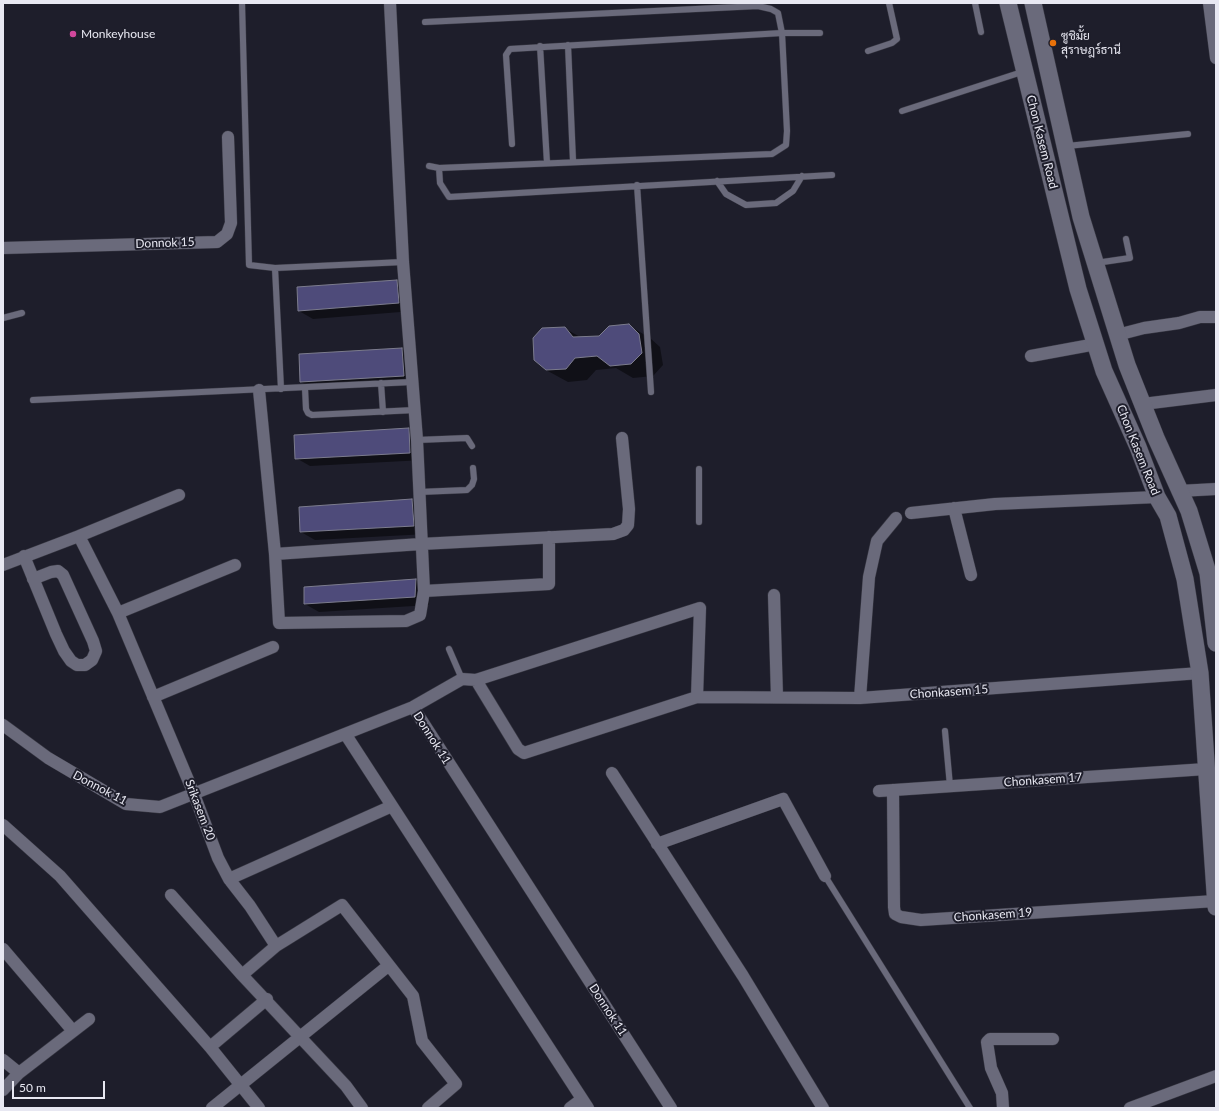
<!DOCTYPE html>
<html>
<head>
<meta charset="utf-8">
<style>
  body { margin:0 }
  #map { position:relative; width:1219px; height:1111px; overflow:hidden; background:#1e1e2b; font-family:Lato,sans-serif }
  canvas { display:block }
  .frame { position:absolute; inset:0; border:4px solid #e8e8f2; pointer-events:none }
  .scale { position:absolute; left:12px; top:1081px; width:93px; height:18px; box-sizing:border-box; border:2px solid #e8e8f2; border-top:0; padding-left:5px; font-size:12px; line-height:14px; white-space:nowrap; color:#e8e8f2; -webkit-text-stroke:3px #1e1e2b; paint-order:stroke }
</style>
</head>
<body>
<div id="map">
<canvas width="1219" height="1111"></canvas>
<div class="frame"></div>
<div class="scale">50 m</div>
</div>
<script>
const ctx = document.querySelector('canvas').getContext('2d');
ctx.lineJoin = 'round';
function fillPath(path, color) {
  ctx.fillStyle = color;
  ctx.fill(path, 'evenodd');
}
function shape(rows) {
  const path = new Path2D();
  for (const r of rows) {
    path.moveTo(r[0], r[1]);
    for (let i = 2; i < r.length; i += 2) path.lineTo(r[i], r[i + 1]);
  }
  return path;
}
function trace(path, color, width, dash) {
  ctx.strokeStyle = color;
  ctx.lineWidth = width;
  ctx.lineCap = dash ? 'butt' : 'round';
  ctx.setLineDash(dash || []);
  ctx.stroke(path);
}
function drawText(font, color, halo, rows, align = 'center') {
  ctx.font = font + ' Lato,Sarabun,sans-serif';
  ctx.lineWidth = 4;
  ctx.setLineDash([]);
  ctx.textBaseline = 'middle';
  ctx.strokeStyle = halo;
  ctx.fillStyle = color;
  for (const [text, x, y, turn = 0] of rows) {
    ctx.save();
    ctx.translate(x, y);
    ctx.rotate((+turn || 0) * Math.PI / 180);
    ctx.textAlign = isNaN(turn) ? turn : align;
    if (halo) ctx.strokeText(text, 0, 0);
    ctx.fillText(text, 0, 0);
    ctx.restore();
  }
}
fillPath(shape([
  [397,281,411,290,413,311,313,319,299,311],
  [628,325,650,338,660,347,663,365,653,376,633,378,616,368,596,370,587,380,568,382,546,370,564,328,582,338,600,337],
  [402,349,416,357,418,383,315,390,301,382],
  [408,429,423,437,424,460,310,466,296,458],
  [412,500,426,509,427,534,315,540,301,532],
  [416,580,430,588,429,605,319,612,305,604]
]), '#0007');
const building = shape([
  [397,280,399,303,298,311,297,287,397,280],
  [629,324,639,334,642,353,631,364,610,366,597,356,575,358,566,369,546,370,534,360,533,338,542,328,565,327,573,337,599,336,609,326,629,324],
  [402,348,404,376,300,382,299,354,402,348],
  [409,428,410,453,295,459,294,435,409,428],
  [412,499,414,526,300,532,299,507,412,499],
  [416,579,415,597,304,604,304,587,416,579]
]);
fillPath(building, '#4e4b7a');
trace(building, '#7c7c8d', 1);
const service = shape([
  [242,3,249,265,275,268,403,262],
  [975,3,981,32],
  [425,22,758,6,771,9,778,13,782,33,787,131,786,145,772,154,439,168,429,166],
  [568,45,573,161],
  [540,46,547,163],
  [868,51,892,43,897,39,889,3],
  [902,111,1025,71],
  [512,144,506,55,510,49,782,33,820,33],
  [1067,146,1188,134],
  [439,168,440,183,449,197,832,175],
  [717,181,726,194,746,205,776,203,793,191,802,176],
  [637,185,651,392],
  [1096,263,1130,258,1126,239],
  [275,268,281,389],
  [3,318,22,313],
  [381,383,383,412],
  [305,388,306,409,308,413,312,415,415,410],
  [33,400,412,382],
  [417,440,467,438,472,446],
  [419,492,467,490,472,485,474,479,473,468],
  [699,522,699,469],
  [449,649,462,679],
  [945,731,950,786],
  [825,876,970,1108]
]);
const minor = shape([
  [1209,3,1216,58],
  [3,248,217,242,227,234,231,223,228,137],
  [1117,335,1144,328,1179,323,1200,317,1216,317],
  [1031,356,1096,344],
  [259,390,275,554,279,623,406,621,420,615,424,591,417,440,403,262,390,3],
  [1143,404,1216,395],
  [1179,491,1216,489],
  [954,508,971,575],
  [911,513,995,504,1157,497],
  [79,536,179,495],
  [275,554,421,544,613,534,624,530,628,525,629,509,622,438],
  [24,556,56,634,64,651,71,661,77,665,85,665,92,660,96,651,93,641,63,575,58,571,51,572,33,579],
  [3,565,79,536,118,613,194,794,218,858,229,879,250,906,276,946,242,975,346,1086,362,1108],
  [424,591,549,584,549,537],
  [774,595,777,697],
  [700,608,697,697,524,753,518,749,476,680,700,608],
  [118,613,235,565],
  [153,697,273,647],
  [697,697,860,698,1200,673],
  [860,698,869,577,877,541,896,518],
  [413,707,462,679,476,680],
  [3,725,48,758,126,804,160,807,413,707,671,1108],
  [346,735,588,1108],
  [612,773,743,976,823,1108],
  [893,790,894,907,895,914,901,917,921,920,1215,901],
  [879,791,1206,769],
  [3,825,60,876,210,1047,259,1108],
  [657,844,783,799,825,876],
  [229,879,392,806],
  [171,895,242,975],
  [276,946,342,905,413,996,422,1041,456,1084,428,1108],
  [3,949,73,1031],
  [210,1047,267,999],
  [3,1060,19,1073],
  [3,1090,19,1073,89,1019],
  [212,1108,388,966],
  [570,1108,582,1099],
  [1003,1108,1002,1093,991,1068,987,1042,990,1039,1053,1039],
  [1130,1108,1216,1076]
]);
const secondary = shape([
  [1008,3,1078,289,1104,371,1138,447,1157,497,1168,516,1185,579,1200,673,1216,907],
  [1033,3,1081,217,1127,365,1156,438,1189,511,1208,573,1216,643]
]);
trace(service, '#393944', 7);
trace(minor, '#393944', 13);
trace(secondary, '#393944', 18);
trace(service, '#6a6a7b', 6);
trace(minor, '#6a6a7b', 12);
trace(secondary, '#6a6a7b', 17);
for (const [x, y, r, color] of [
  [73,34,4,"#d1479c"],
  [1053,43,4,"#e8710a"]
]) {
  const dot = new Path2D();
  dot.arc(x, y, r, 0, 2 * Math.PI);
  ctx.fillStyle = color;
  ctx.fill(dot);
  trace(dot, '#1e1e2b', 1.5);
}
drawText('12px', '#e8e8f2', '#1e1e2b', [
  ["Monkeyhouse",81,34],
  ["ซูชิมั้ย",1061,36],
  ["สุราษฎร์ธานี",1061,50]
], 'left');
drawText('12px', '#e8e8f2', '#1e1e2b', [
  ["Chon Kasem Road",1042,142,76],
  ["Donnok 15",165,243,-2],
  ["Chon Kasem Road",1138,450,68],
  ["Chonkasem 15",949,692,-4],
  ["Donnok 11",432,738,58],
  ["Chonkasem 17",1043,780,-4],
  ["Donnok 11",100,788,28],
  ["Srikasem 20",200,810,69],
  ["Chonkasem 19",993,915,-4],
  ["Donnok 11",608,1010,57]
]);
</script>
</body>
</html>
